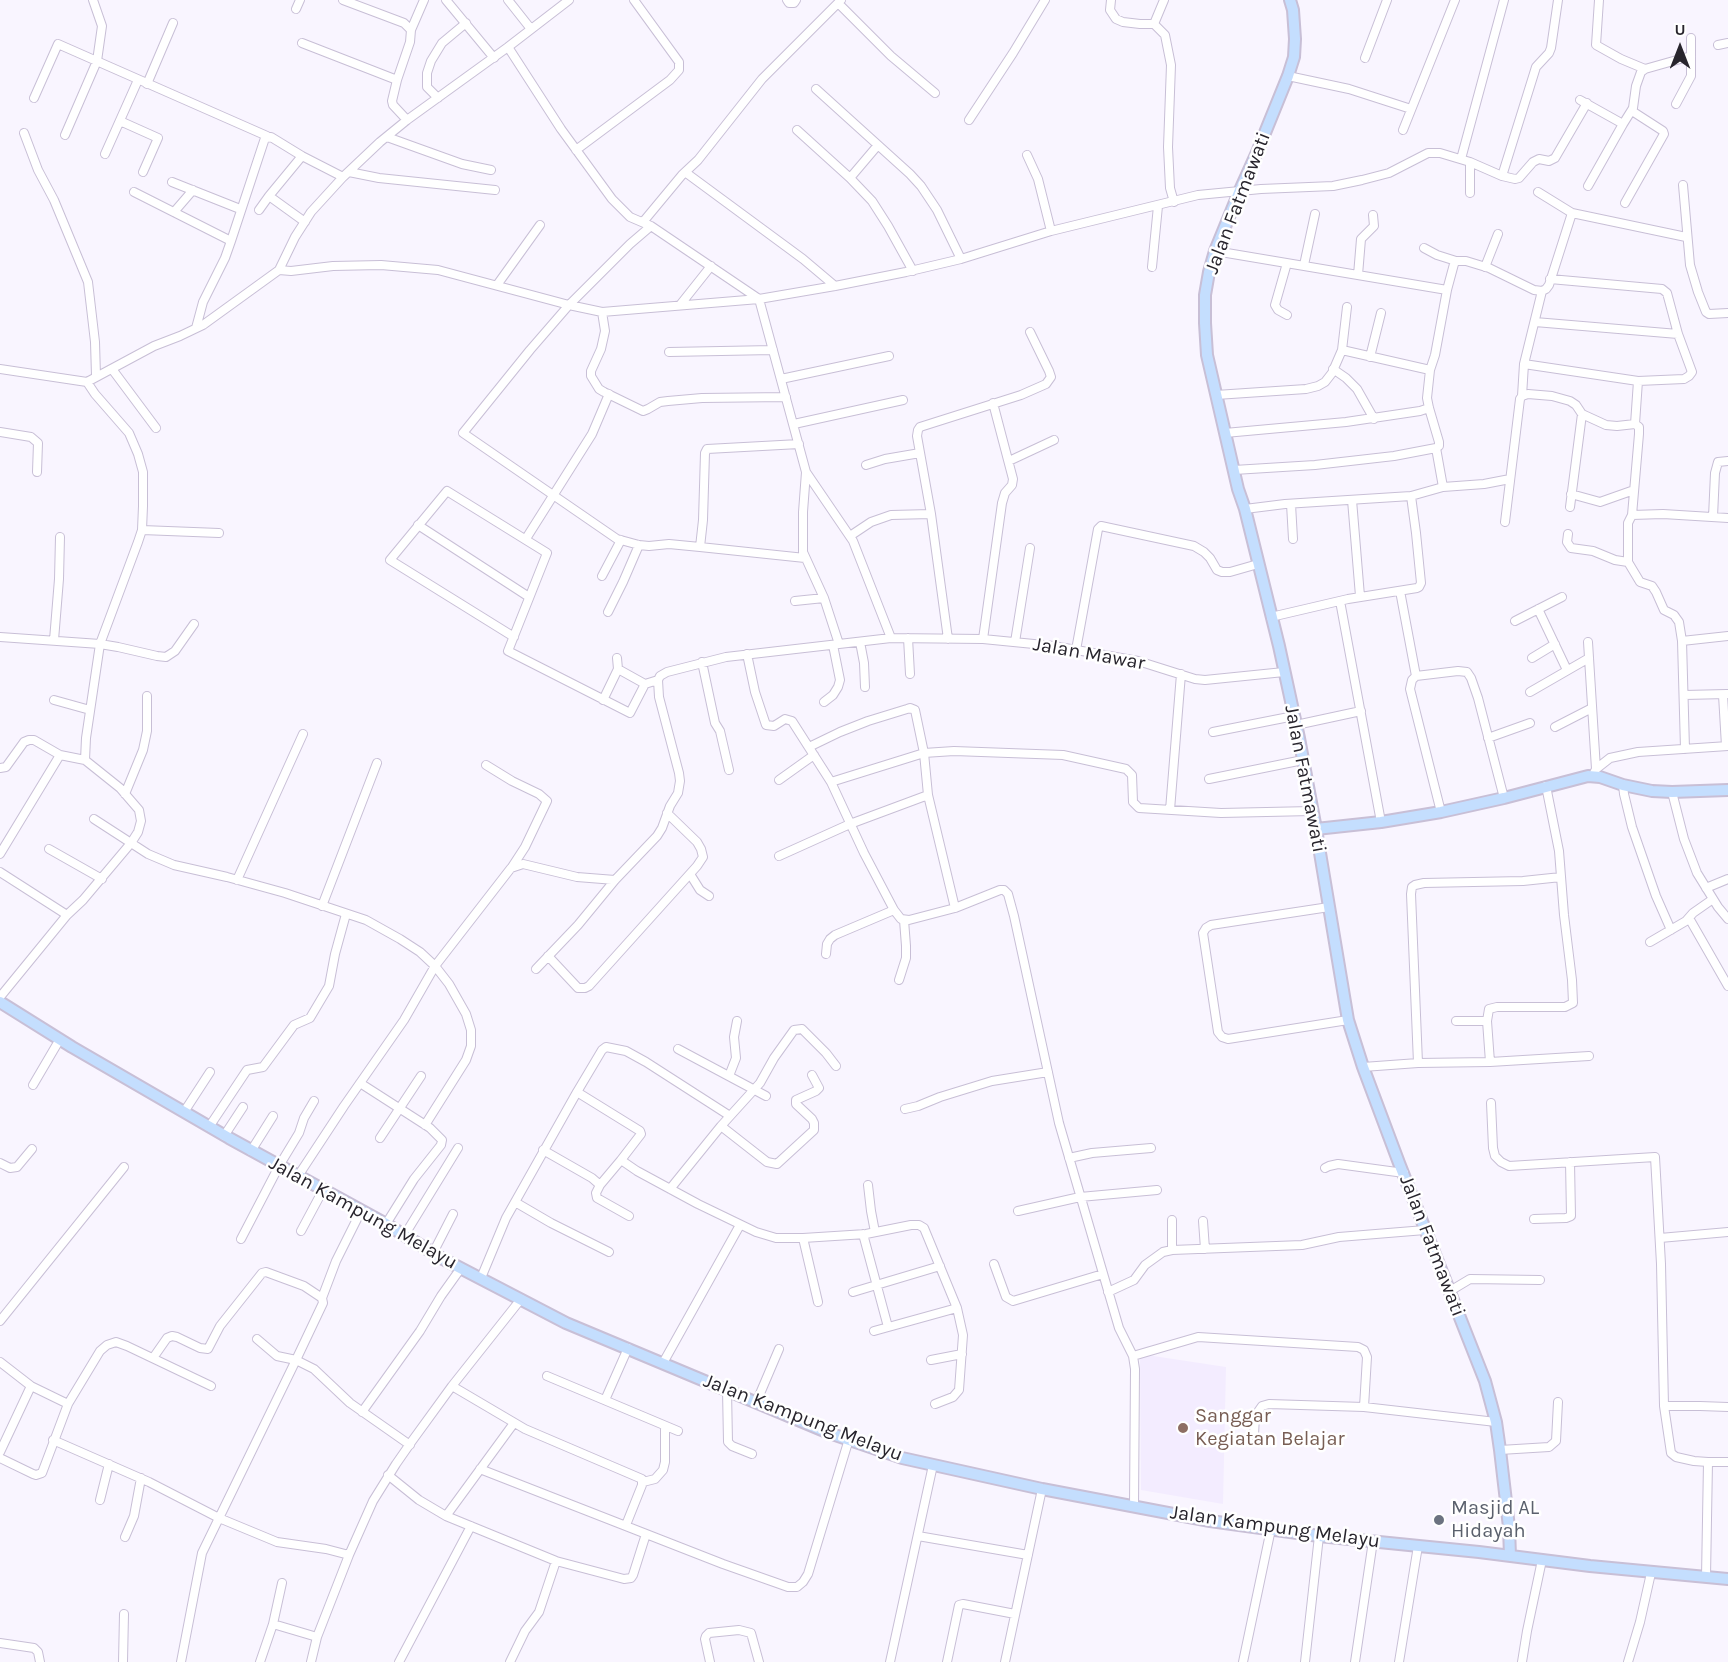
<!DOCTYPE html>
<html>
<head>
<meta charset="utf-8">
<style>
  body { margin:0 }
  #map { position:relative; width:1728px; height:1662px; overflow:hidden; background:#f9f5ff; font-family:Karla,sans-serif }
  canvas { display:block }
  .north { position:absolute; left:1650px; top:18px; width:60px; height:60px; -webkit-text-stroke:4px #fff; paint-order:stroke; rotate:0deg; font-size:16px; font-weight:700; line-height:24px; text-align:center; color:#28252d }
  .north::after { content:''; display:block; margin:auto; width:21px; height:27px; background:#28252d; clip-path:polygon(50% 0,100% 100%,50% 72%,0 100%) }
</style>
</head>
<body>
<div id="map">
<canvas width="1728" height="1662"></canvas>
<div class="north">U</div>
</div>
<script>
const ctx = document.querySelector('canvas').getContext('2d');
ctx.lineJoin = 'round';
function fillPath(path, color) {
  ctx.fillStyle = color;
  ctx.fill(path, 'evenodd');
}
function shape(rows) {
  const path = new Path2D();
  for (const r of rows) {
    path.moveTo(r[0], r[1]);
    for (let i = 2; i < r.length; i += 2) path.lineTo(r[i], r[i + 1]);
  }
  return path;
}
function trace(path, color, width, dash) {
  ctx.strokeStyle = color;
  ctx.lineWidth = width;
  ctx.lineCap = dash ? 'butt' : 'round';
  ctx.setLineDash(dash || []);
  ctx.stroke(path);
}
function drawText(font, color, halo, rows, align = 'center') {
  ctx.font = font + ' Karla,sans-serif';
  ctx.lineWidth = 5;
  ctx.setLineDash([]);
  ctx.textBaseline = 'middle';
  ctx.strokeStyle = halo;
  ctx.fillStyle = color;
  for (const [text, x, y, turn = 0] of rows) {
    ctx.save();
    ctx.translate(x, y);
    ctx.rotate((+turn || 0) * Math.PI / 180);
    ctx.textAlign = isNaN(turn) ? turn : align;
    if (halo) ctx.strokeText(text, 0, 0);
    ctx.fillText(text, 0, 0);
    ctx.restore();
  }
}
fillPath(shape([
  [1140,1354,1226,1367,1223,1504,1141,1490]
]), '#f3ecff');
const street = shape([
  [343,0,404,23,411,30,410,42,397,80,392,101,393,105,407,120],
  [446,0,494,58],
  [508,0,531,29],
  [787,0,789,3,794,3,796,0],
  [1111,0,1110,10,1116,19,1123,22,1140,24,1154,24],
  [1164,0,1154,24,1165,35,1171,65,1168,147,1170,188,1174,202],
  [1599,0,1596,45,1621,59,1645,69],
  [838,3,891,56,935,93],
  [296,9,300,0],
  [411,30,424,0],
  [302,43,397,80],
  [1718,45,1728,43],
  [508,47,561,129,612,199,630,217,651,226,759,299,806,472,803,512,803,552,824,598,839,644,891,638,983,639,1054,646,1138,661,1195,679,1205,680,1284,672],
  [1365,58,1387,0],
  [1288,76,1349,89,1411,109],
  [147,84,173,23],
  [816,89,910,174,921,186,937,210,961,259],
  [34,98,58,44,267,136],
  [438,98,427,87,427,73,431,61,442,43,466,23],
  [1580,100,1623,124,1588,186],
  [1676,104,1691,76,1691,38],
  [969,120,1013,53,1045,0],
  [120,121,158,138,143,172],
  [1623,124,1633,108,1636,86,1641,72,1645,69,1691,56],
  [797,130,850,178,872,201,888,226,913,271],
  [1403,130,1455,0],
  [24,133,38,170,54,200,88,282,95,342,96,376],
  [65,135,97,61,102,26,93,0],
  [387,137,462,164,491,170],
  [576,150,670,80,679,70,679,62,634,0],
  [105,154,138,80],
  [1027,155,1038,179,1051,231],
  [1461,159,1504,0],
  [1470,162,1470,193],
  [349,172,379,178,495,190],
  [685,172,803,259,835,286],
  [1502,176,1536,67,1549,53,1551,48,1558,0],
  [850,178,878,145],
  [172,182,240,209],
  [1683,185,1690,265,1698,292,1706,312,1709,314,1728,313],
  [134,192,231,241],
  [1538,192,1572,213,1686,237],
  [269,196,305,222],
  [1625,203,1664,134,1663,131,1632,111],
  [259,210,269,196,302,156],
  [174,212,193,190],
  [643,222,682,175,698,160,762,79,841,0],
  [651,226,630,244,569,305,530,350,463,433,617,539,639,545,649,546,669,544,700,547],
  [1424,248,1437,255,1456,261],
  [1215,251,1447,290],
  [1287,263,1275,305,1278,310,1287,315],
  [1304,265,1315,214],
  [1152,267,1158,206],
  [1485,267,1498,234],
  [279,270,291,271,333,266,381,265,438,270,569,305,602,312,759,299,835,286,906,272,961,259,1051,231,1198,195,1261,189,1333,186,1362,180,1389,173,1428,153,1440,153,1470,162,1502,176,1515,179,1519,178,1533,162,1539,159,1549,161,1555,158,1587,103],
  [1358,275,1361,239,1374,226,1373,215],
  [497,285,540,225],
  [680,305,711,266],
  [602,312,605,331,601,349,591,371,591,376,599,389,604,392,643,411,648,409,660,402,668,401,702,398,786,397],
  [1535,322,1678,334],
  [196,328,203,302,225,258,231,241,265,138,271,137,302,156,343,177],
  [1342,350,1430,370],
  [669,352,773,350],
  [1370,357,1381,313],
  [1524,364,1638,381,1684,379,1689,376,1692,372,1678,334,1667,293,1662,289,1550,279],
  [0,369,87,382],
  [112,369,156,428],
  [1333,369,1346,378,1357,389,1374,419],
  [781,379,889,356],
  [1638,381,1635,424,1639,427,1639,434,1632,515,1628,523,1628,562,1640,582,1652,586,1656,592,1664,610,1674,615,1679,622,1682,641,1685,749],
  [1216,395,1306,389,1318,386,1325,382,1332,373,1342,350,1347,307],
  [1522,396,1524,364,1542,291],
  [1582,414,1606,425,1617,426,1635,424],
  [794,424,903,400],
  [0,432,31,437,38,443,37,472],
  [1225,433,1346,422,1420,411,1429,408],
  [799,444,707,449,705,453,703,520,700,547,805,558],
  [1436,448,1443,487],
  [1009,461,1054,440],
  [866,465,885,459,920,453],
  [1234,470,1315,465,1394,456,1436,448,1439,446,1439,442,1429,408,1427,398,1430,370,1435,355,1447,290,1454,264,1456,261,1466,261,1489,268,1534,290,1542,291,1546,289,1549,285,1572,213],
  [806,472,853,541,891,638],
  [1571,494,1600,502,1634,490],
  [1352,500,1360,596],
  [1291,504,1293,539],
  [1245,509,1285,504,1411,496,1443,487,1484,484,1510,479],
  [1632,515,1663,514,1728,518],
  [1713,517,1715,473,1718,462,1728,461],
  [1505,522,1520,399,1522,396,1528,394,1552,396,1570,401,1576,405,1582,414,1570,507],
  [418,525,529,597],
  [142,530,219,533],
  [1568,534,1567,542,1571,548,1593,551,1615,560,1628,562],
  [850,536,871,522,891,515,931,514],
  [527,537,592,434,609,394],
  [602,576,621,540],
  [1400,591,1416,676],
  [795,601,824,598],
  [1340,601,1381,822],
  [1538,609,1567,670],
  [608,612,623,582,639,545],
  [1271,617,1348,599,1417,588,1419,587,1421,583,1416,533,1411,496],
  [1515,621,1562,597],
  [0,637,100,644,118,647,157,656,166,657,175,651,194,624],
  [514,637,390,560,447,491,547,553,508,651,630,713,645,684,658,680,660,676,667,672,726,657,839,644],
  [908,638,910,674],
  [948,639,931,514,917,436,918,430,920,427,1021,395,1046,384,1051,377,1049,371,1030,332],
  [983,639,1002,503,1005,493,1012,485,1013,479,993,403],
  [54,640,59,579,60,537],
  [1682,641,1728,636],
  [860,642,864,663,865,687],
  [1015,642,1030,548],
  [1588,642,1596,769],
  [1076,650,1098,529,1101,526,1194,546,1204,552,1210,558,1217,570,1222,572,1230,572,1258,564],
  [747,654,755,692,766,725,774,726,785,719,792,721,831,782,864,853,894,910,901,919,909,920,955,908,1000,890,1004,890,1008,894,1014,916,1059,1123,1119,1328,1133,1356,1135,1369,1134,1506],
  [617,658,618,669,645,684],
  [1532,658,1555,644],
  [702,662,715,723,720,731,729,770],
  [1530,692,1589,658],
  [1684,695,1727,694],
  [1723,695,1726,746],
  [54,700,90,710],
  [603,700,618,669],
  [824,702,833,695,838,687,840,680,833,645],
  [1296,725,1361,711],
  [1555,727,1592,708],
  [1213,732,1294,716],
  [1488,738,1530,723],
  [809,747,840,732,868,721,907,709,910,708,915,710,924,753,831,782],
  [486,765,512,781,539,794,547,801,525,847,512,867],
  [0,768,6,767,24,742,29,740,34,740,60,755,85,760],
  [1593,775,1596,769,1610,758,1638,752,1728,746],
  [1209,779,1303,760],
  [779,780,814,755],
  [1623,785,1624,794,1632,827,1656,896,1671,930],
  [1672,792,1684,839,1697,873,1718,907,1728,919],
  [125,794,143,750,147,731,147,696],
  [1170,810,1181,674],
  [1441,812,1410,689,1412,680,1416,676,1458,671,1467,672,1471,678,1478,698,1504,798],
  [94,819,148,854,174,865,227,877,285,893,366,920,400,939,420,952,435,966,449,984,466,1014,471,1030,471,1046,466,1060,425,1125],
  [49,849,102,879],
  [0,854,60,755],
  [779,856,850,824,928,795],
  [0,872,67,915],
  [690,874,700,890,709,896],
  [237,880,303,734],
  [1706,888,1728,879],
  [322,906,377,763],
  [1329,907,1211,925,1206,928,1203,933,1218,1032,1222,1037,1228,1039,1348,1020],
  [955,908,928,795,924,753,954,751,1063,755,1126,769,1132,775,1133,802,1139,808,1221,813,1312,811],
  [1689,918,1728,986],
  [1650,942,1686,921,1693,913,1713,899],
  [826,954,827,944,830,939,835,935,894,910],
  [548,956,578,988,585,988,589,986,697,866,703,857,701,849,697,842,667,813],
  [536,969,578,925,615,880,657,836,662,828,670,806,678,793,680,781,679,773,659,697,658,680],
  [899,980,906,958,906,946,904,920],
  [0,997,67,915,83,900,131,843,138,832,141,821,139,810,120,788,85,760,86,738,100,644,138,542,142,530,143,506,143,472,138,454,129,433,95,394,87,382,154,346,180,336,203,325,279,270,295,237,311,212,343,177,380,142,407,120,508,47,569,0],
  [1456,1021,1487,1021],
  [678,1049,766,1096],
  [1490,1062,1589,1056],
  [1418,1063,1411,894,1412,887,1415,885,1424,883,1523,881,1561,877],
  [1363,1067,1418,1063,1490,1062,1487,1021,1489,1009,1497,1007,1565,1007,1573,1003,1572,980,1564,915,1559,851,1546,786],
  [729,1076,736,1058,734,1037,737,1021],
  [360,1083,430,1128,442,1140,441,1145,414,1179,386,1224],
  [33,1085,60,1039],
  [577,1092,640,1131,641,1134,621,1160,637,1171,698,1204,756,1232,776,1238,803,1238,866,1234,911,1225,919,1225,924,1228,957,1308,963,1335,959,1390,953,1397,935,1404],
  [1491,1103,1493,1148,1495,1156,1501,1162,1509,1166,1655,1157,1661,1264,1664,1406,1671,1453,1676,1457,1694,1461,1708,1462,1706,1577],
  [905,1109,918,1106,940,1097,992,1081,1048,1072],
  [184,1112,210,1072],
  [721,1126,767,1162,777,1164,814,1130,814,1123,812,1119,796,1104,796,1100,816,1091,819,1088,812,1075],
  [209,1127,247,1070,263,1067,294,1025,310,1018,329,986,335,954,346,914],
  [224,1136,243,1107],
  [380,1138,421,1076],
  [543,1150,592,1178,600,1185,596,1193,597,1198,629,1216],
  [251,1151,273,1116],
  [1069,1158,1092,1153,1151,1148],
  [0,1163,10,1168,17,1167,32,1149],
  [1325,1168,1329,1166,1338,1164,1404,1173],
  [298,1176,344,1106,404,1020,435,966,511,868,523,864,577,877,615,880],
  [600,1185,621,1160],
  [868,1185,871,1211,875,1232],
  [670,1189,721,1126,760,1083,774,1058,794,1030,802,1029,826,1053,836,1066],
  [515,1202,551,1223,609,1252],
  [1018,1211,1080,1197,1157,1190],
  [1534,1219,1566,1218,1571,1216,1570,1162],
  [1203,1221,1205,1249],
  [301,1231,323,1190],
  [863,1234,888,1327],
  [404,1236,458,1148],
  [803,1238,818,1302],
  [1660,1238,1728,1232],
  [241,1239,279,1166,299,1133,304,1118,314,1101],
  [1172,1250,1172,1220],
  [433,1253,453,1214],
  [994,1264,1006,1297,1013,1301,1103,1274],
  [481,1278,506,1218,577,1092,602,1050,606,1047,626,1051,646,1062,730,1116],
  [1450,1291,1470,1279,1540,1280],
  [853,1292,940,1266],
  [1108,1292,1134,1280,1145,1265,1163,1252,1172,1250,1302,1245,1339,1237,1425,1230],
  [322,1298,336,1261,361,1211],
  [0,1321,124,1167],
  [874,1331,957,1308],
  [1133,1356,1198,1337,1358,1347,1364,1350,1367,1357,1364,1407],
  [153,1358,167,1338,172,1336,177,1337,200,1348,208,1349,220,1326,262,1273,266,1272,304,1286,322,1298,323,1303,296,1360,277,1356,257,1339],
  [931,1360,962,1354],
  [0,1362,31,1386,68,1404],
  [663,1363,740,1225],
  [547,1376,678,1431],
  [452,1386,525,1429,642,1479,642,1485,626,1525],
  [727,1390,728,1442,732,1446,752,1454],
  [605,1400,628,1348],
  [756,1403,779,1349],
  [1664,1406,1700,1406,1728,1407],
  [362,1412,420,1331,441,1296,461,1268],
  [1254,1435,1255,1416,1262,1406,1269,1404,1364,1407,1496,1422],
  [53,1440,149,1482,219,1518,277,1542,326,1549,349,1555],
  [1500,1450,1549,1447,1556,1441,1558,1402],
  [0,1452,31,1386],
  [0,1458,33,1474,36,1475,42,1473,68,1404,100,1351,107,1345,116,1342,127,1346,211,1386],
  [1708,1462,1728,1462],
  [480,1469,723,1564,788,1587,797,1587,803,1582,808,1574,849,1439],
  [388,1475,419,1500,446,1516,556,1561,624,1579,631,1578,633,1575,646,1534],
  [643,1482,655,1479,663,1470,665,1462,665,1426],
  [100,1500,109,1464],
  [446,1516,514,1423],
  [918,1536,1028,1555],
  [125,1537,134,1516,141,1478],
  [273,1624,317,1637],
  [0,1643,34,1648,38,1652,40,1662],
  [123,1662,124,1614],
  [181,1662,202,1553,296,1360,314,1369,350,1403,410,1445],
  [260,1662,273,1624,282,1583],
  [311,1662,317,1637,349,1555,373,1501,396,1464,412,1441,452,1386,521,1299],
  [399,1662,471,1526],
  [510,1662,525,1631,539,1612,556,1561],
  [710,1662,705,1639,706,1636,709,1633,739,1630,751,1633,759,1662],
  [890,1662,933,1465],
  [947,1662,959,1605,963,1604,1015,1614],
  [1005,1662,1042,1489],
  [1243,1662,1271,1529],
  [1305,1662,1319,1536],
  [1355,1662,1373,1541],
  [1399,1662,1418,1546],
  [1522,1662,1527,1631,1542,1560],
  [1628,1662,1640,1622,1651,1573]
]);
const secondary = shape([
  [1290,0,1293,10,1295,39,1294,57,1288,76,1258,150,1240,190,1215,251,1209,272,1205,295,1205,323,1207,355,1238,489,1245,509,1279,646,1299,738,1316,829,1348,1020,1363,1067,1399,1163,1485,1381,1496,1422,1500,1450,1509,1527,1510,1556],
  [1316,829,1381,822,1441,812,1504,798,1588,776,1600,777,1623,785,1652,791,1672,792,1728,790],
  [0,1002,72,1047,229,1138,386,1224,443,1259,566,1323,829,1433,902,1458,1042,1489,1210,1521,1319,1536,1479,1552,1590,1566,1728,1579]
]);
trace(street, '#c8bfd6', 10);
trace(secondary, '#c8bfd6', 14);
trace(street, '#fff', 8);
trace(secondary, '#c4defe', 10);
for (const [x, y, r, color] of [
  [1183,1428,6,"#8d6e63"],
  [1439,1520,6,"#6b7280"]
]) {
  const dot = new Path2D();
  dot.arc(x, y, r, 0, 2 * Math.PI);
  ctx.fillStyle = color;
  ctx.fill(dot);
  trace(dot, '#fff', 2);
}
drawText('20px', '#28252d', '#fff', [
  ["Jalan Fatmawati",1238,203,-69],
  ["Jalan Mawar",1089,654,10],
  ["Jalan Fatmawati",1305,779,79],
  ["Jalan Kampung Melayu",363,1213,29],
  ["Jalan Fatmawati",1432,1246,69],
  ["Jalan Kampung Melayu",803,1418,21],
  ["Jalan Kampung Melayu",1275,1527,8]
]);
drawText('20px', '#785e54', '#fff', [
  ["Sanggar",1195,1416],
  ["Kegiatan Belajar",1195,1439]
], 'left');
drawText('20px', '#5b616d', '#fff', [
  ["Masjid AL",1451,1508],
  ["Hidayah",1451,1531]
], 'left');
</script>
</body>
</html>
